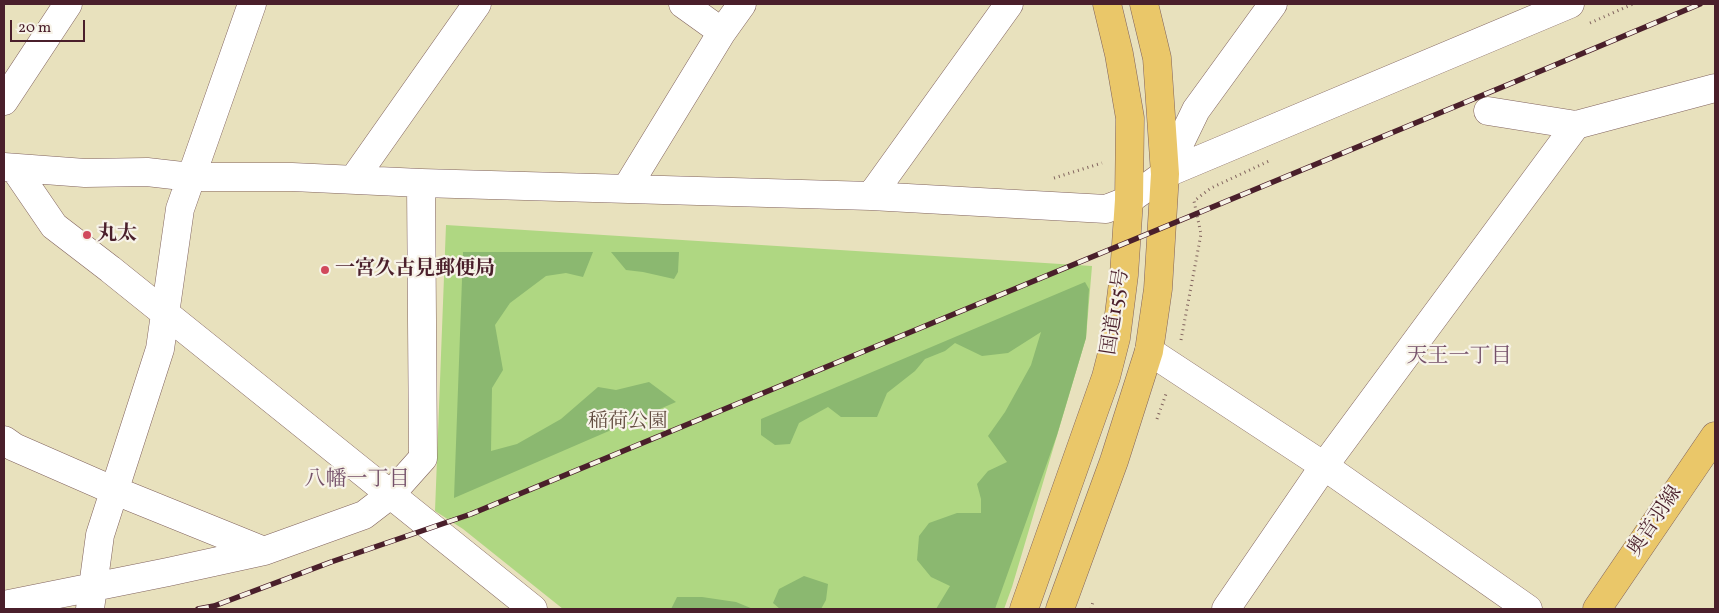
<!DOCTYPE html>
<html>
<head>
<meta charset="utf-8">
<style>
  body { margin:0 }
  #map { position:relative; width:1719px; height:613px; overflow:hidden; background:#e8e1bd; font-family:Vollkorn,serif }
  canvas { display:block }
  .frame { position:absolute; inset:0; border:5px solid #4a1f2b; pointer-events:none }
  .scale { position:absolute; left:10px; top:20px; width:75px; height:22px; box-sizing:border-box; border:2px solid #4a1f2b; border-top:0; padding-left:6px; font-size:15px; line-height:18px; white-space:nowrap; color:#4a1f2b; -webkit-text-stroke:4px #f7f3e8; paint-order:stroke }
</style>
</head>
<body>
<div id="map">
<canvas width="1719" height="613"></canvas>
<div class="frame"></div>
<div class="scale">20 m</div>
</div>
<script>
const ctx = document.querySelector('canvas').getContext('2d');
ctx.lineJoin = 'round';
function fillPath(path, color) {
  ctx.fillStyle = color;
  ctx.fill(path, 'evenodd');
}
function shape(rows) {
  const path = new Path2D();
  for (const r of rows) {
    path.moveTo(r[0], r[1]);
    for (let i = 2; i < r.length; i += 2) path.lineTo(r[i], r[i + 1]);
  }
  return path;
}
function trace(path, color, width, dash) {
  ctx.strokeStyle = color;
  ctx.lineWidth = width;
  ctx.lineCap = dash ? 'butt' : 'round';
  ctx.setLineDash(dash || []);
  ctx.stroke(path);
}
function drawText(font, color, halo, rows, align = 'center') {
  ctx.font = font + ' Vollkorn,"Noto Serif JP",serif';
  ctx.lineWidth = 4.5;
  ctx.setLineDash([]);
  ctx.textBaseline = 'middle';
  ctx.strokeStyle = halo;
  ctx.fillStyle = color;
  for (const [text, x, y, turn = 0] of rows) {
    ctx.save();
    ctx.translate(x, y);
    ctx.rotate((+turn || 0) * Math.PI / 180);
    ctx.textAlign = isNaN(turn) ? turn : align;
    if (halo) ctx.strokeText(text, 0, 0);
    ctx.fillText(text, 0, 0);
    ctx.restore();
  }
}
fillPath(shape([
  [446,225,1092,266,1086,338,1012,587,1004,609,563,609,463,529,435,511]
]), '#afd782');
fillPath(shape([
  [463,252,593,252,583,277,566,273,546,276,510,303,495,325,503,370,492,388,491,451,517,444,561,419,598,387,616,390,649,382,676,402,454,498],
  [611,252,679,252,678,272,674,279,643,272,626,270],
  [1085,282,1089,289,1086,338,1057,435,995,609,936,609,950,586,931,577,917,560,919,536,929,523,957,513,981,513,981,499,977,484,988,471,1007,462,988,436,1005,412,1031,365,1041,332,1008,353,982,356,955,343,945,351,925,359,915,371,887,393,877,417,841,417,828,407,799,423,790,444,775,445,761,435,761,419],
  [804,576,828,584,826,600,821,609,780,609,773,603,779,589],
  [677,597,702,597,736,602,753,609,671,609]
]), '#8bb870');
const minor = shape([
  [683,4,722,32],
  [4,101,68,4],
  [1488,111,1576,125,1715,88],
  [4,167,85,173,147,172,191,177,292,177,421,183,871,196,1106,209,1129,200,1165,174,1570,4],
  [15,169,54,226,110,269,533,609],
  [1165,174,1196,110,1273,4],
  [353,180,477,4],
  [626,189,722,32,742,4],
  [871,196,1009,4],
  [1149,351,1324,466,1528,609],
  [4,440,14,447,101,485,264,551],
  [4,605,168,572,264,551,364,515,390,495,423,458,421,183],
  [90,609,100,535,160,349,180,209,252,4],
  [1226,609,1324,466,1576,125]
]);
const major = shape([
  [1597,609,1715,436]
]);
const highway = shape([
  [1024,609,1106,377,1116,338,1124,275,1129,200,1130,118,1119,54,1107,4],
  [1060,609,1114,461,1149,351,1158,289,1165,174,1157,58,1144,4]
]);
trace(minor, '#81635e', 29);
trace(major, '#81635e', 29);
trace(highway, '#81635e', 29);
trace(shape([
  [1590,23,1633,4],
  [1054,178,1102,163],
  [1181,340,1201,234,1194,201,1211,188,1269,161],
  [1157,419,1166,394],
  [1091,609,1093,602]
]), '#81635e', 3, [1, 4]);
trace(minor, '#fff', 28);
trace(major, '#eac769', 28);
trace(highway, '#eac769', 28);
const rail = shape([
  [198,609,214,606,331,562,471,514,1512,83,1700,4]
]);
trace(rail, '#4a1f2b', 5.5);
trace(rail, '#f7f3e8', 4, [11]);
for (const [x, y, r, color] of [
  [87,235,5,"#d1495b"],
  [325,270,5,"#d1495b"]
]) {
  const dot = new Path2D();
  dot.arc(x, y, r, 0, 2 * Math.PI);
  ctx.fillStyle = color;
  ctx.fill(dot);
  trace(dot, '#f7f3e8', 2);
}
drawText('bold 20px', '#4a1f2b', '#f7f3e8', [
  ["丸太",97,235],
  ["一宮久古見郵便局",335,270]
], 'left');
drawText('20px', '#4a1f2b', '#f7f3e8', [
  ["国道155号",1117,312,-81],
  ["奥音羽線",1656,522,-56]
]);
drawText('20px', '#634d41', '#f7f3e8', [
  ["稲荷公園",628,423]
]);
drawText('21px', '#745069', '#f7f3e8', [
  ["天王一丁目",1459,358],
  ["八幡一丁目",357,481]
]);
</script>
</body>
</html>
